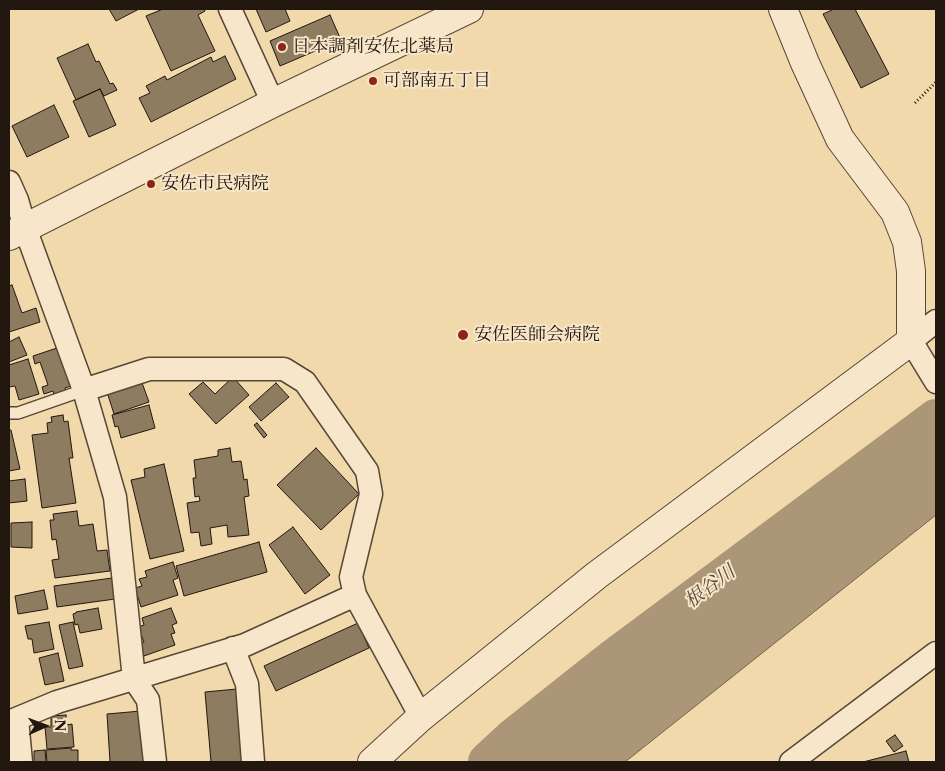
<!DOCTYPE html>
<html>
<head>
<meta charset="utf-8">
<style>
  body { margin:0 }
  #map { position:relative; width:945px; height:771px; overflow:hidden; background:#f2d9ac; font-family:"Libre Caslon Text",serif }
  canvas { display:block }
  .frame { position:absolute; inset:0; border:10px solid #21170f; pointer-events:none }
  .north { position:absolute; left:20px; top:701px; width:50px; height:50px; -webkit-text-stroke:4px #f7e6c9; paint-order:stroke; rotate:88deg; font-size:14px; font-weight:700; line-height:20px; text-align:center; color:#21170f }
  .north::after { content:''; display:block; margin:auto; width:18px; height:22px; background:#21170f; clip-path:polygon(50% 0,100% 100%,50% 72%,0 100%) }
</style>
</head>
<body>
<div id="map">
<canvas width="945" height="771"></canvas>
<div class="frame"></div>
<div class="north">N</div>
</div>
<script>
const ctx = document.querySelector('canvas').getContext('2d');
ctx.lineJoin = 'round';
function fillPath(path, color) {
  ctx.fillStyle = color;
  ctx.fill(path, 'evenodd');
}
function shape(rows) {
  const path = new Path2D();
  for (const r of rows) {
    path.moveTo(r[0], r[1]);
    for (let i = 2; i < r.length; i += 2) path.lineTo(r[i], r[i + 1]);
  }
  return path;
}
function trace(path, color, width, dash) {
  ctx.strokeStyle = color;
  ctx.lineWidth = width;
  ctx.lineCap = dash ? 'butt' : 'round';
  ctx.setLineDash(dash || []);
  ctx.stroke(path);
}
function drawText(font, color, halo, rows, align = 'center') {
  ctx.font = font + ' "Libre Caslon Text","Noto Serif JP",serif';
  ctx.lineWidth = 4;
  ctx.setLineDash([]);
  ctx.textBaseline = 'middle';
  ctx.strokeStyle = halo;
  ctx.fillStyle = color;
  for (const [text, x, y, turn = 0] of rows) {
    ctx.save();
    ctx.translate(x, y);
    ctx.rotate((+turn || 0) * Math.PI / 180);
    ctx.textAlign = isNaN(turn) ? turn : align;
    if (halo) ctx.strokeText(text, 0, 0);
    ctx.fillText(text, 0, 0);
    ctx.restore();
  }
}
const water = shape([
  [936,427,936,515,625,762,499,762,936,427]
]);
fillPath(water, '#ab9777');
trace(water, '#74644d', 1);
trace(shape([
  [488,762,514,738,615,658,936,419]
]), '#ab9777', 40);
const building = shape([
  [109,9,139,9,116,21,109,9],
  [163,9,204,9,205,11,198,15,215,51,171,71,146,16,163,9],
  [256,9,285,9,290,21,266,32,256,9],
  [834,9,855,9,889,74,861,88,823,14,834,9],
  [330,15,341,40,280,66,270,41,330,15],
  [88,44,96,62,99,61,110,84,113,83,117,90,104,96,100,89,76,100,57,58,88,44],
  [225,56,236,79,151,122,139,98,150,93,146,86,165,76,167,80,211,57,213,62,225,56],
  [100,89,116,125,89,137,73,101,100,89],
  [54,105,69,137,27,157,12,126,54,105],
  [12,285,22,313,36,308,40,322,9,332,9,286,12,285],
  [19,337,27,355,9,362,9,342,19,337],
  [57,348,71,386,65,388,66,391,54,395,53,391,44,394,42,387,48,385,40,362,35,364,33,356,57,348],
  [28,359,39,394,19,400,15,386,9,387,9,365,28,359],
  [233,377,249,395,216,424,189,394,203,382,215,394,233,377],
  [141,380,149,402,114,414,107,392,141,380],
  [276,383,289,397,261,421,249,407,276,383],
  [149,405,155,428,121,438,118,426,115,427,112,415,149,405],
  [63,415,64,422,68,421,73,458,69,458,76,503,42,508,32,435,48,433,47,423,52,422,51,417,63,415],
  [257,423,267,435,264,438,254,425,257,423],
  [9,430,11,430,20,469,9,471,9,430],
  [230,448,232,462,241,461,244,480,247,479,249,496,244,497,249,535,228,537,227,525,210,528,212,544,201,546,199,532,191,533,187,503,200,501,199,496,195,497,193,478,196,478,194,460,218,456,218,450,230,448],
  [316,448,359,494,321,530,277,485,316,448],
  [164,464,184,551,150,559,131,480,145,477,144,469,164,464],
  [25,479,27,501,9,503,9,481,25,479],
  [77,511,79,526,93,524,97,551,107,550,110,571,55,578,52,560,59,559,56,539,52,540,50,520,54,520,53,514,77,511],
  [32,522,32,548,11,547,11,523,32,522],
  [293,527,330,575,305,594,269,545,293,527],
  [259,542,267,572,184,596,176,566,259,542],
  [173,562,178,578,173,580,178,595,141,607,135,588,142,586,139,579,147,577,145,571,173,562],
  [112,578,115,599,57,607,54,586,112,578],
  [44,590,48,609,18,614,15,596,44,590],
  [98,608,102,629,80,633,78,624,75,625,73,614,76,613,76,612,98,608],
  [171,608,177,623,172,625,175,633,171,634,175,645,144,656,140,644,144,642,138,627,144,625,142,618,171,608],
  [49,622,54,649,34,653,32,639,28,639,25,626,49,622],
  [73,622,83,666,69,669,59,625,73,622],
  [358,623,369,648,276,691,264,666,358,623],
  [58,653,64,681,45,685,39,658,58,653],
  [237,689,243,762,211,762,205,692,237,689],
  [141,711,145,762,110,762,107,714,141,711],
  [66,715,67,725,72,724,74,747,47,749,45,727,51,727,51,716,66,715],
  [895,735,903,746,894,752,886,741,895,735],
  [71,748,71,750,78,750,78,762,47,762,46,750,71,748],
  [45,750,46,762,34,762,34,751,45,750],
  [906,751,909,762,863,762,906,751]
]);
fillPath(building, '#8e7c61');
trace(building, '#21170f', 1);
const service = shape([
  [9,413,18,413,84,390]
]);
const minor = shape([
  [230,9,273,103],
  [9,182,17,200,25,228,84,390,115,497,134,679,148,700,155,762],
  [911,341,936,382],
  [911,341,936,321],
  [84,390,149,369,284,369,305,382,367,471,371,494,351,577,355,595,421,717],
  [233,648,247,684,253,762],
  [17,719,21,762],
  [9,722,57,702,245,645,355,595],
  [791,762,936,653]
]);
const tertiary = shape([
  [9,236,273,103,469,9],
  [372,762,421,717,597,575,911,341,911,271,907,242,895,212,840,139,805,63,783,9]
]);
trace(service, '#554836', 14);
trace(minor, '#554836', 25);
trace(tertiary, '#554836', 30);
trace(shape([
  [915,103,936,82]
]), '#21170f', 3, [1, 2.5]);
trace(service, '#f7e6c9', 11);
trace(minor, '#f7e6c9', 22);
trace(tertiary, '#f7e6c9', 28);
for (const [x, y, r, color] of [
  [282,47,5,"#8f2418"],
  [373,81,5,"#8f2418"],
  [151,184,5,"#8f2418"],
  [463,335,6,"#8f2418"]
]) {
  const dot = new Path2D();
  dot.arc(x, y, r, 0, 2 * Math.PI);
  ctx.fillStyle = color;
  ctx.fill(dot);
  trace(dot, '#f7e6c9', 2);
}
drawText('18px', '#21170f', '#f7e6c9', [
  ["日本調剤安佐北薬局",292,47],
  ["可部南五丁目",383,81],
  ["安佐市民病院",161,184],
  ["安佐医師会病院",474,335]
], 'left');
drawText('italic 19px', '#584a39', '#f7e6c9', [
  ["根谷川",710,587,-37]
]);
</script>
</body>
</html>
